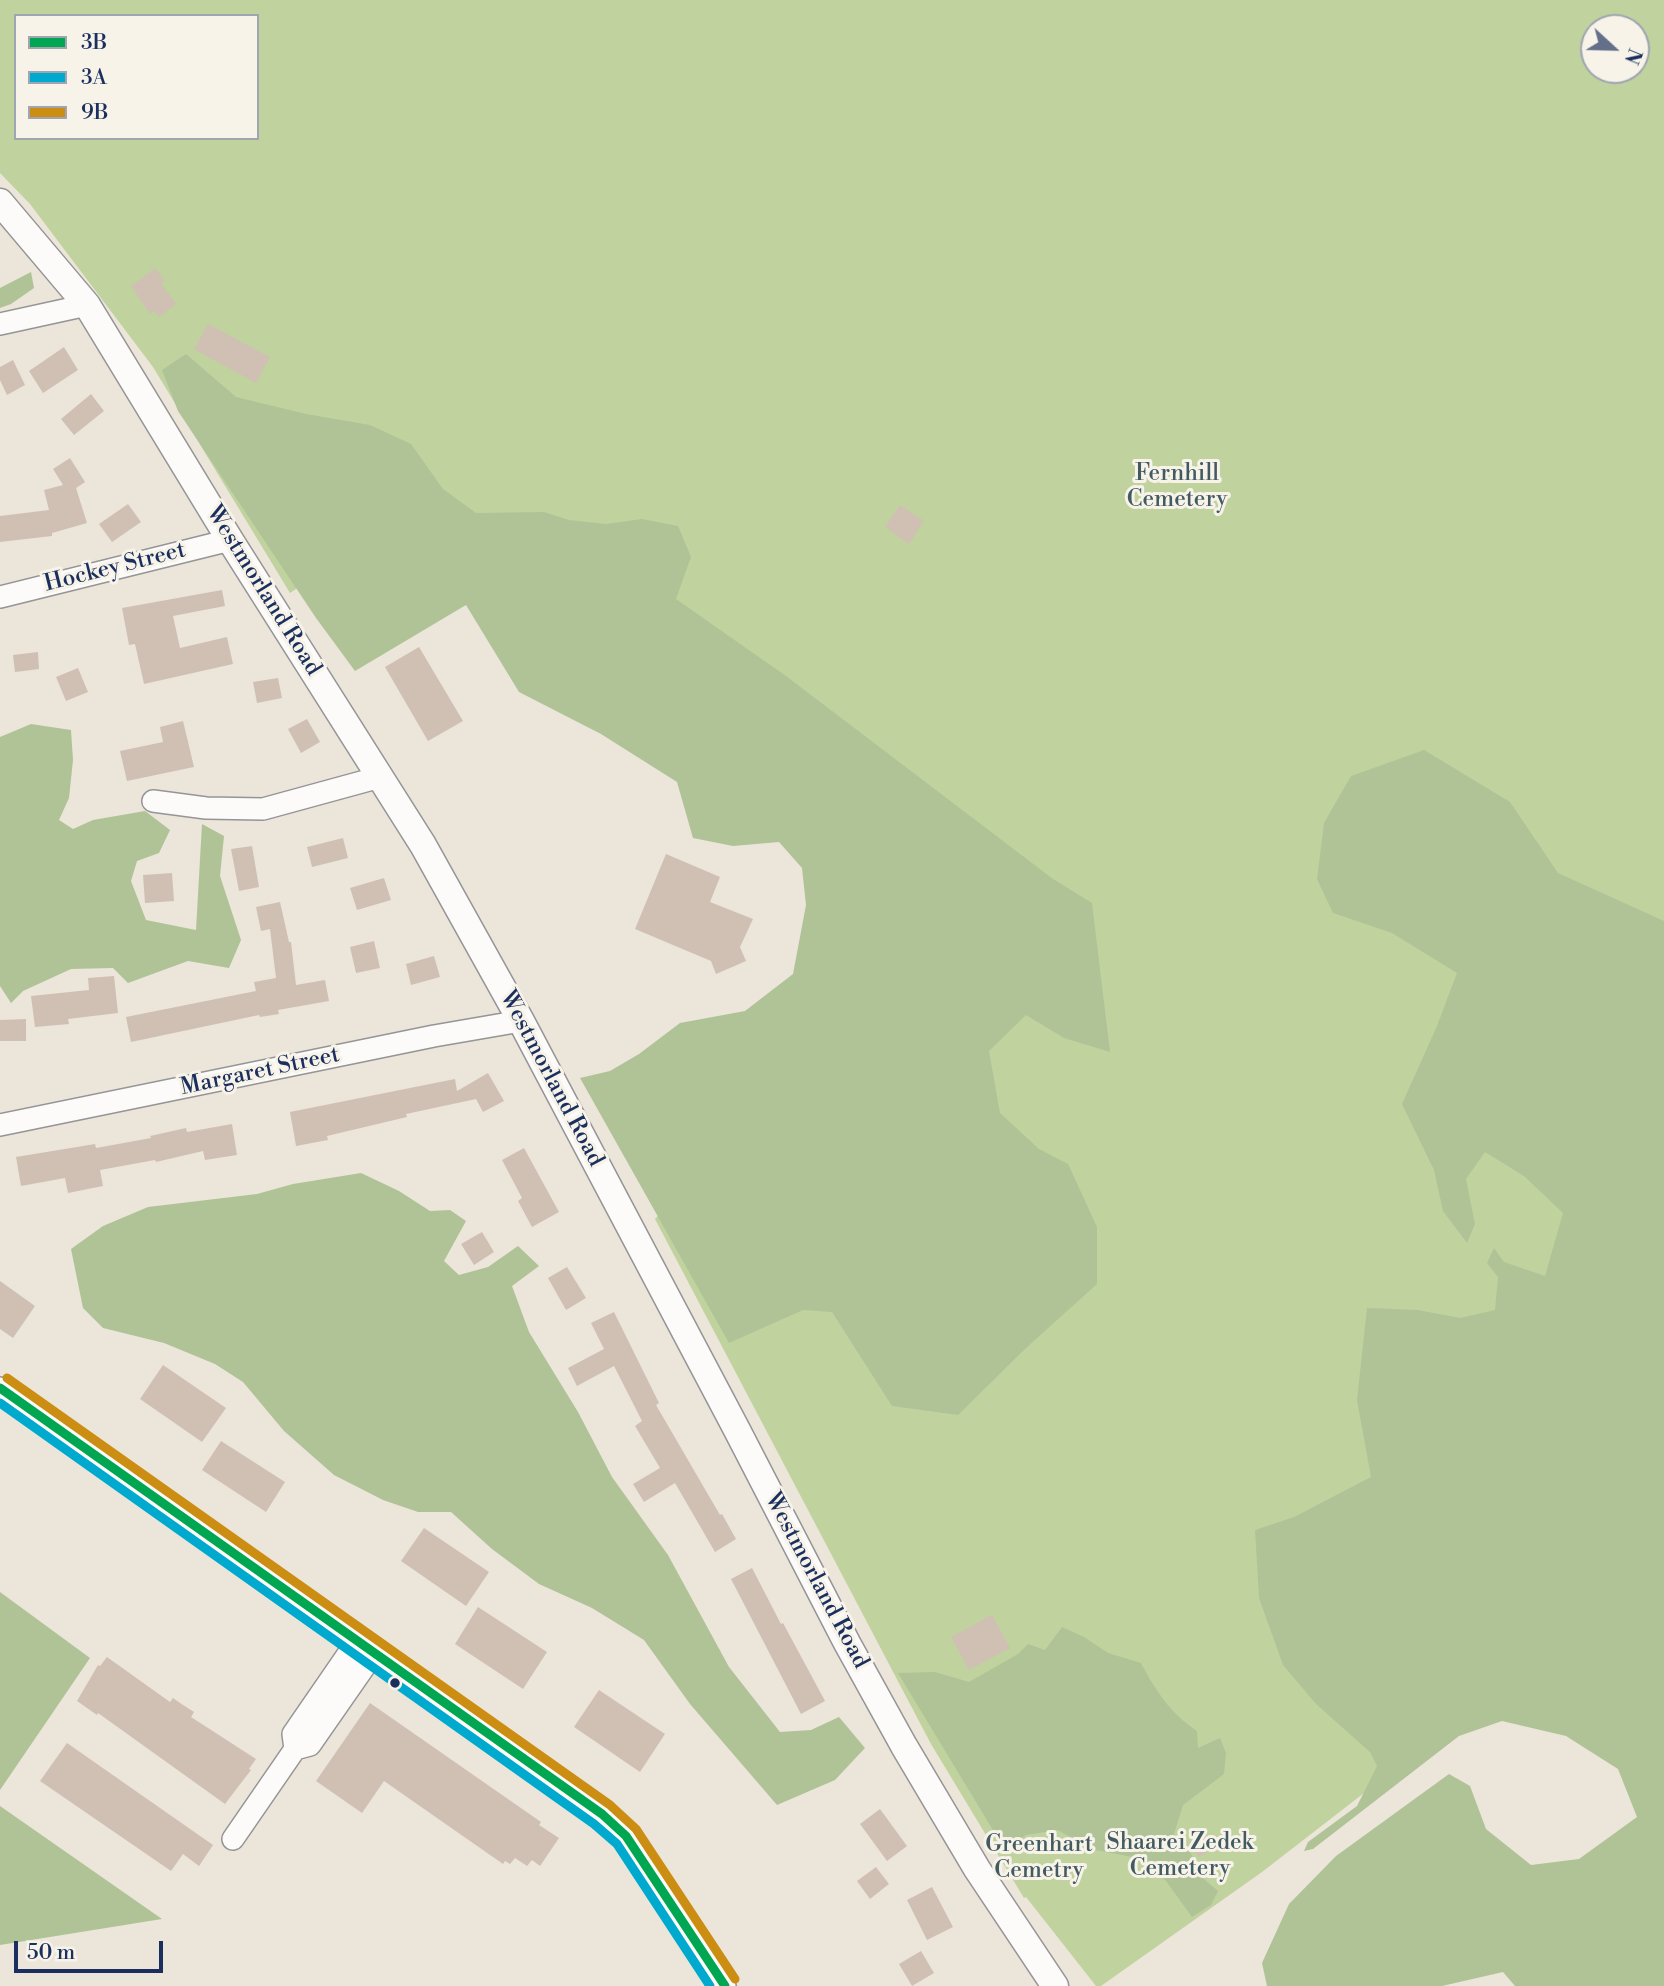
<!DOCTYPE html>
<style>
body{margin:0}
#map{position:relative;width:1664px;height:1986px;overflow:hidden;background:#ece5da;font-family:"Libre Bodoni",serif}
canvas{display:block}
.legend{position:absolute;left:14px;top:14px;width:245px;height:126px;box-sizing:border-box;background:#f7f3e8;border:2px solid #9fa5b1;margin:0;padding:9px 12px;list-style:none;font-size:21px;color:#1b2f5e}
.legend li{display:flex;align-items:center;gap:14px;height:35px}
.legend b{width:35px;border:2px solid #9fa5b1}
.north{position:absolute;left:1580px;top:14px;width:70px;height:70px;box-sizing:border-box;background:#f7f3e8;border:2px solid #9fa5b1;border-radius:50%;rotate:112deg;font-size:19px;font-weight:700;line-height:28px;text-align:center;color:#1b2f5e}
.north::after{content:'';display:block;margin:auto;width:24px;height:32px;background:#646f89;clip-path:polygon(50% 0,100% 100%,50% 72%,0 100%)}
.scale{position:absolute;left:14px;top:1941px;width:149px;height:32px;box-sizing:border-box;border:4px solid #1b2f5e;border-top:0;padding-left:9px;font-size:21px;line-height:24px;white-space:nowrap;color:#1b2f5e;-webkit-text-stroke:5px #f7f3e8;paint-order:stroke}
</style>
<div id="map">
<canvas width="1664" height="1986"></canvas>
<ul class="legend">
<li><b style="height:9px;background:#00a651"></b>3B</li>
<li><b style="height:9px;background:#00a9ce"></b>3A</li>
<li><b style="height:9px;background:#cb8e13"></b>9B</li>
</ul>
<div class="north">N</div>
<div class="scale">50 m</div>
</div>
<script>
const ctx = document.querySelector('canvas').getContext('2d');
ctx.lineJoin = 'round';
function fill(path, color) { ctx.fillStyle = color; ctx.fill(path, 'evenodd'); }
function strokePath(path, color, width, dash) { ctx.strokeStyle = color; ctx.lineWidth = width; ctx.lineCap = dash ? 'butt' : 'round'; ctx.setLineDash(dash || []); ctx.stroke(path); }
function drawText(font, color, halo, rows, align = 'center') {
  ctx.font = font + ' "Libre Bodoni",serif'; ctx.lineWidth = 6; ctx.setLineDash([]); ctx.textBaseline = 'middle'; ctx.strokeStyle = halo; ctx.fillStyle = color; for (const [text, x, y, turn = 0] of rows) {
    ctx.save(); ctx.translate(x, y); ctx.rotate((+turn || 0) * Math.PI / 180); ctx.textAlign = isNaN(turn) ? turn : align; if (halo) ctx.strokeText(text, 0, 0); ctx.fillText(text, 0, 0); ctx.restore();
  }
}
const green = new Path2D(`
 M0,0h1664v1490l-278,286 -124,96 -161,114h-5l-70,-89 -2,1 -93,-154 -276,-525 277,-298 -521,-409 -121,81 -137,-226 -123,-163 -30,-31zM16,16h241v122h-241zM1594,28h42v42h-42z`);
const forest = new Path2D(`
 M31,272l3,16 -23,16 -11,4v-20z
 M186,354l50,43 70,17 64,11 41,19 32,45 33,24 68,-1 25,8 37,4 36,-5 36,7 13,31 -15,42 110,77 267,203 39,24 18,149 -46,-14 -38,-23 -37,36 11,62 39,36 29,15 29,63v57l-71,64 -68,67 -66,-9 -60,-94 -29,-2 -74,33 -149,-265 30,-7 29,-17 41,-31 65,-12 48,-37 13,-69 -4,-37 -23,-26 -46,4 -40,-8 -16,-56 -76,-48 -82,-42 -53,-87 -111,66 -39,-53 -138,-207 -16,-41z
 M31,724l40,6 2,30 -4,38 -10,22 14,9 20,-9 52,-9 25,19 -11,23 -22,8 -6,20 15,39 50,10 6,-106 22,12 -4,40 21,64 -12,28 -41,-7 -60,22 -15,-15 -42,1 -48,22 -12,12 -11,-17v-249z
 M1424,750l86,52 48,71 106,48v1065h-149l-12,-14 -61,14h-175l-5,-23 27,-59 47,-48 113,-82 21,12 16,43 45,36 48,-6 58,-42 -19,-48 -52,-33 -64,-15 -43,15 -146,113 -9,2 4,-9 49,-36 20,-40 -7,-14 -54,-48 -33,-39 -24,-67 -4,-68 39,-13 77,-40 -14,-77 10,-92 51,2 42,8 35,-8 3,-33 -11,-14 7,-15 10,14 41,14 18,-63 -39,-37 -39,-24 -19,27 9,45 -8,19 -24,-32 -9,-41 -32,-66 35,-78 20,-53 -65,-40 -59,-20 -16,-34 7,-56 27,-47z
 M361,1173l38,18 31,20 20,-1 16,11 -22,40 15,14 29,-8 30,-21 21,20 -27,20 17,46 49,80 34,65 56,78 61,112 51,65 31,-2 28,-13 26,31 -30,32 -58,25 -87,-101 -46,-64 -52,-32 -53,-24 -47,-35 -41,-37h-33l-35,-12 -49,-25 -50,-44 -41,-49 -28,-18 -51,-21 -61,-15 -20,-20 -12,-59 32,-23 45,-19 109,-13 36,-10z
 M0,1592l90,66 -90,132z
 M1062,1627l22,10 24,16 33,10c15,28 29,50 56,68l1,17 22,-10 6,15 -2,21 -41,31 -9,29 14,14 16,31 14,12 -7,14 -19,12 -26,-36 -15,-14 -19,-10 -42,-8 -32,-19 -32,5 -21,15 -107,-177 37,-1 34,10 49,-28 10,-10 17,6z
 M0,1806l162,113 -162,26z`);
const building = new Path2D(`
 M155,268l10,13 -4,3 15,20 -17,13 -5,-6 -4,3 -19,-28z
 M208,324l62,33 -14,26 -62,-34z
 M64,347l14,23 -35,23 -14,-22z
 M13,360l12,25 -18,10 -7,-15v-13z
 M91,394l13,17 -30,24 -13,-16z
 M70,458l15,24 -9,6 11,35 -35,10v3l-52,6v-26l49,-6 -5,-20 19,-5 -10,-16z
 M128,504l13,18 -29,20 -13,-18z
 M900,505l24,16 -15,23 -24,-17z
 M222,590l3,16 -52,10 7,32 47,-11 6,27 -89,20 -9,-40 -6,1 -7,-37z
 M419,647l44,74 -35,20 -43,-74z
 M38,652l1,17 -24,3 -2,-17z
 M78,668l10,24 -22,9 -10,-24z
 M278,678l4,20 -25,5 -4,-21z
 M307,719l13,23 -19,11 -13,-24z
 M183,721l11,46 -67,14 -7,-30 43,-9 -3,-15z
 M343,838l5,20 -36,9 -5,-20z
 M252,846l7,41 -20,4 -8,-42z
 M666,854l54,23 -10,25 43,17 -13,28 6,14 -30,13 -5,-13 -76,-32z
 M172,873l2,28 -29,2 -2,-28z
 M384,878l7,22 -34,10 -7,-22z
 M280,902l9,40h2l5,43 29,-5 4,21 -51,9 1,4 -19,3 -1,-2 -128,27 -5,-25 130,-26 -2,-9 22,-4 -6,-49 -9,2 -5,-24z
 M374,941l6,27 -24,5 -6,-26z
 M434,956l6,21 -29,8 -5,-21z
 M114,976l4,37 -50,6 1,5 -34,3 -4,-31 58,-6 -1,-12z
 M26,1019v22h-26v-21z
 M488,1073l16,28 -21,11 -7,-13 -70,15 1,3 -80,19 1,4 -32,6 -6,-34 165,-33 2,12z
 M232,1124l5,31 -32,5 -2,-9 -47,11 -1,-2 -55,10 3,16 -35,7 -3,-15 -44,8 -5,-29 79,-13 1,4 55,-10 -1,-2 36,-8 1,4z
 M524,1148l35,64 -27,15 -14,-26 4,-3 -20,-38z
 M482,1232l12,20 -20,13 -13,-21z
 M567,1267l19,31 -20,12 -18,-32z
 M0,1281l35,25 -22,32 -13,-9z
 M614,1312l45,91 -3,2 64,110 2,-1 14,25 -21,13 -40,-69 -31,19 -11,-18 27,-16 -25,-42 7,-5 -28,-55 -37,20 -9,-18 36,-19 -13,-26z
 M163,1365l63,43 -24,34 -62,-43z
 M221,1441l64,41 -19,30 -64,-42z
 M424,1528l65,44 -23,34 -65,-45z
 M752,1568l29,56 2,-1 42,78 -24,13 -70,-135z
 M478,1607l69,45 -24,37 -68,-45z
 M992,1615l18,33 -41,22 -18,-33z
 M107,1657l63,45 3,-4 10,7 11,7 -3,5 65,42 -7,10 2,1 -26,34 -127,-91 -1,2 -20,-14 21,-36 2,1z
 M599,1690l66,44 -25,38 -66,-45z
 M370,1703l171,119 -2,3 20,13 -19,28 -8,-6 -5,6 -12,-8 -5,6 -5,-3 -2,3 -119,-83 -22,32 -46,-32z
 M67,1743l146,102 -14,21 -16,-12 -12,17 -131,-90z
 M880,1809l27,37 -20,15 -27,-37z
 M1203,1832l11,15 -15,10 -10,-14z
 M876,1867l13,17 -19,15 -13,-18z
 M932,1887l21,40 -26,13 -20,-40z
 M921,1951l13,22 -22,13 -13,-22z`);
const minor = new Path2D(`
 M0,324l87,-19
 M0,597l230,-57
 M153,801l53,7 57,1 117,-32
 M0,1125l434,-89 87,-15
 M0,1388l602,426 24,22 99,150
 M295,1749l15,-4 64,-92
 M233,1839l62,-90 -2,-15 64,-93`);
const tertiary = new Path2D(`
 M0,202l87,103 143,235 193,305 98,176 216,409 110,213 57,103 73,123 78,117`);
const bus1 = new Path2D(`
 M0,1388l602,426 24,22 99,150`);
const bus2 = new Path2D(`
 M0,1403l594,421 23,20 93,142`);
const bus3 = new Path2D(`
 M7,1378l603,427 26,24 99,150`);
const markers = [
 [395,1683,6,"#1b2f5e"]
];
const parkNames = [
 ["Fernhill",1177,474],
 ["Cemetery",1177,500],
 ["Shaarei Zedek",1180,1843],
 ["Cemetery",1180,1869],
 ["Greenhart",1039,1845],
 ["Cemetry",1039,1871]
];
const streetNames = [
 ["Hockey Street",115,568,-14],
 ["Westmorland Road",263,591,58],
 ["Margaret Street",260,1072,-12],
 ["Westmorland Road",551,1079,62],
 ["Westmorland Road",816,1581,62]
];
fill(green, '#c0d29e');
fill(forest, '#afc397');
fill(building, '#d0c0b3');
strokePath(minor, '#959496', 24);
strokePath(tertiary, '#959496', 29);
strokePath(minor, '#fcfbf9', 21);
strokePath(tertiary, '#fcfbf9', 26);
strokePath(bus1, '#00a651', 9);
strokePath(bus2, '#00a9ce', 9);
strokePath(bus3, '#cb8e13', 9);
for (const [x, y, r, color] of markers) { const dot = new Path2D(); dot.arc(x, y, r, 0, 2 * Math.PI); ctx.fillStyle = color; ctx.fill(dot); strokePath(dot, '#f7f3e8', 2.5); }
drawText('23px', '#425b62', '#f7f3e8', parkNames);
drawText('23px', '#1b2f5e', '#f7f3e8', streetNames);
</script>
